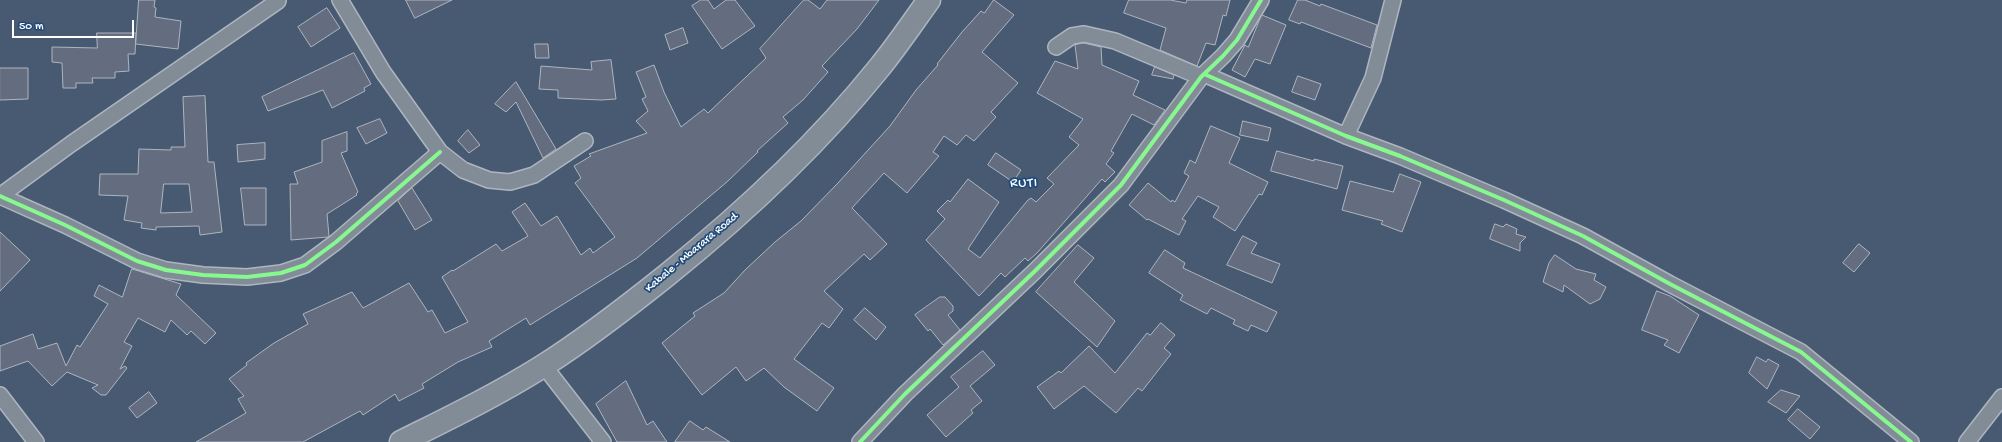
<!DOCTYPE html>
<style>
body{margin:0}
#map{position:relative;width:2002px;height:442px;overflow:hidden;background:#485a72;font-family:"Gochi Hand",sans-serif}
canvas{display:block}
.scale{position:absolute;left:12px;top:20px;width:122px;height:18px;box-sizing:border-box;border:2px solid #fff;border-top:0;padding-left:5px;font-size:12px;line-height:14px;white-space:nowrap;color:#fff;-webkit-text-stroke:3px #1f4a7a;paint-order:stroke}
</style>
<div id="map">
<canvas width="2002" height="442"></canvas>
<div class="scale">50 m</div>
</div>
<script>
const ctx = document.querySelector('canvas').getContext('2d');
ctx.lineJoin = 'round';
function fill(path, color) { ctx.fillStyle = color; ctx.fill(path, 'evenodd'); }
function strokePath(path, color, width, dash) { ctx.strokeStyle = color; ctx.lineWidth = width; ctx.lineCap = dash ? 'butt' : 'round'; ctx.setLineDash(dash || []); ctx.stroke(path); }
function drawText(font, color, halo, rows, align = 'center') {
  ctx.font = font + ' "Gochi Hand",sans-serif'; ctx.lineWidth = 3.5; ctx.setLineDash([]); ctx.textBaseline = 'middle'; ctx.strokeStyle = halo; ctx.fillStyle = color; for (const [text, x, y, turn = 0] of rows) {
    ctx.save(); ctx.translate(x, y); ctx.rotate((+turn || 0) * Math.PI / 180); ctx.textAlign = isNaN(turn) ? turn : align; if (halo) ctx.strokeText(text, 0, 0); ctx.fillText(text, 0, 0); ctx.restore();
  }
}
const building = new Path2D(`
 M139,0h16l-1,7 2,1 -1,9 26,4 -3,28 -42,-5z
 M406,0h46l-37,18z
 M701,0h7l6,9 12,-9h9l20,26 -33,23 -30,-43z
 M804,0h4l12,9 7,-9h52l-22,29 -35,37 6,6 -25,28 -20,17 5,6 -31,28 1,1 -30,29 -91,77 -107,67 -4,-7 -37,23 3,6 -34,15 -36,22 2,4 -25,13 -4,-7 -32,21 -3,-4 -57,31h-107l50,-29 -8,-14 6,-3 -15,-17 18,-14 -1,-2 28,-20 34,-19 -5,-10 49,-22 11,16 46,-25 19,29 4,-2 13,23 23,-11 -26,-45 10,-7 1,1 43,-27 6,7 26,-15 -16,-24 13,-9 16,23 16,-10 24,39 9,-7 3,5 22,-16 -40,-54 6,-5 -7,-12 17,-10 -2,-2 58,-21 -11,-12 12,-10 -6,-12 4,-2 -10,-25 18,-7 10,27 17,35 23,-18 4,4 58,-55 -6,-9z
 M994,0l20,15 -32,37 36,31 -27,29 5,5 -22,24 -8,-6 -9,10 -13,-9 -11,16 6,4 -32,37 -23,-20 -32,35 35,36 -17,16 -6,-6 -40,37 19,18 -14,19 -7,-5 -28,36 40,29 -17,23 -33,-24 -20,-19 -18,13 -10,-14 -34,28 -40,-52 33,-27 -2,-3 31,-20 21,-23 30,-28 26,-21 37,-38 52,-57 26,-36 22,-25 -1,-1 25,-32 19,-21 3,2z
 M1129,0h41l16,3 1,-3h43l-4,16 -3,-1 -8,30 -9,-2 -9,23 -37,-16 6,-22 -42,-15z
 M1298,0h7l15,6 1,-2 56,21 -6,23 -70,-26 -1,2 -11,-4z
 M327,8l13,20 -29,19 -13,-20z
 M1262,15l24,10 -16,39 -15,-5 -10,18 -13,-7 13,-25 3,2z
 M683,28l5,15 -18,7 -5,-15z
 M97,33h39l-1,21h-7l1,17 -14,1v6h-23l1,5h-17v5h-13l-1,-25 -10,-1v-15l45,1z
 M1084,43l17,4 1,18 37,16 -6,14 32,15 -11,15 -22,-11 -21,37 3,2 -8,11 9,8 -10,10 -3,-3 -65,74 -9,8 -3,-3 -20,19 -4,-4 -22,23 -53,-56 19,-21 -8,-8 11,-11 2,2 18,-23 31,23 -31,47 12,9 48,-58 3,-2 5,4 18,-18 -7,-6 32,-33 -10,-8 14,-18 -46,-26 18,-32 23,8 -3,-24z
 M535,44h13l1,14h-13z
 M354,53l17,31 -7,4 1,3 -33,17 -9,-18 -55,21 -6,-14z
 M611,60l5,39 -15,1 -43,-2v-8l-19,-1 2,-23 51,4 -1,-8z
 M1155,67l19,8 -1,4 -21,-4z
 M0,68h28v31l-28,1z
 M1298,76l23,8 -6,16 -23,-8z
 M516,82l40,67 -13,9 -27,-56 -10,10 -11,-8z
 M205,96l3,66h6l8,70 -22,3 -1,-9 -43,1v3l-15,-2 1,-5 -18,-3 4,-24 -29,-1 1,-21h38l1,-25 32,1v-3h14l-2,-50zM164,184h25l3,28 -31,1z
 M380,119l7,14 -21,11 -9,-16z
 M1243,121l28,7 -3,13 -28,-6z
 M1211,126l29,12 -11,25 39,19 -6,13 -3,-1 -24,37 -22,-14 6,-10 -21,-11 -16,23 4,2 -7,14 -31,-16 -1,1 -18,-15 19,-22 23,19 1,-2 3,2 14,-26 -5,-3 6,-13 5,3z
 M468,130l12,15 -11,8 -11,-12z
 M347,132v19l-6,2 17,39 -2,2 1,1 -30,19 2,22 -1,1 -37,3 -1,-56h8l-4,-12 28,-10v-21z
 M265,143v16l-27,3 -1,-17z
 M1277,151l37,10v-2l29,7 -6,23 -66,-18z
 M996,153l25,17 -8,12 -25,-17z
 M1400,174l21,8 -19,50 -21,-8 2,-3 -41,-11 8,-29 43,11z
 M241,188h25v37h-21z
 M412,188l20,32 -17,10 -17,-29z
 M1495,224l8,3 3,-3 11,5 -1,5 10,3 -6,6v8l-30,-12z
 M0,232l30,28 -30,31z
 M1243,236l14,7 -6,10 29,11 -8,19 -45,-18z
 M1859,244l11,9 -16,19 -11,-9z
 M1078,245l16,13 -20,24 41,39 -18,26 -61,-55z
 M1165,250l20,13 -2,5 94,44 -10,20 -16,-7 -3,6 -15,-7 2,-4 -24,-12 -4,6 -27,-14 3,-5 -34,-22z
 M1555,255l21,14 20,5 -2,6 12,7 -6,12 -10,5 -26,-19 -1,7 -20,-10 6,-19z
 M132,269l49,15 -5,11 40,38 -11,11 -14,-13 -4,4 -16,-15 -6,12 -27,-14 -14,24 8,4 -12,23 5,-3 2,2 -21,27h-5l-9,-7 6,-3 -31,-13 -15,14 -24,-25 -28,10v-25l33,-12 5,15 19,-6 9,23 11,-21 3,2 28,-43 -14,-8 5,-11 23,12z
 M1657,291l13,5 29,19 -20,38 -15,-8 4,-5 -26,-10z
 M940,297h5l8,9v5l-5,4 12,15 -17,15 -13,-16 -2,2 -13,-16z
 M865,308l21,19 -10,13 -22,-20z
 M1161,323l14,12 -11,13 7,6 -29,37 -4,-3 -22,25 -32,-27 -30,23 -17,-22 22,-16 2,2 28,-27 26,27 32,-40 3,2z
 M983,351l12,14 -25,21 12,15 -11,9 2,3 -27,24 -19,-22 32,-28 -8,-10z
 M1757,357l9,5 2,-3 11,6 -12,24 -18,-16z
 M626,381l21,44 6,-4 14,21h-50l-21,-38z
 M1781,390l19,6 -14,17 -18,-11z
 M149,392l8,11 -20,15 -8,-10z
 M1798,409l22,18 -10,12 -22,-19z
 M690,421l13,9 3,-3 24,15h-55z`);
const street = new Path2D(`
 M340,0l43,72 57,80 23,18 26,10 21,2 24,-7 51,-34
 M1056,47l16,-11 12,-2 31,7 86,36
 M1204,74l142,62 54,20 104,44 79,36 87,48 131,68 110,90
 M1346,136l27,-58 20,-78
 M0,196l65,29 72,36 29,9 37,5 44,2 34,-4 24,-8 31,-23 104,-90
 M0,196l71,-52 207,-143
 M544,366l59,76
 M0,395l36,47
 M860,442l45,-48 130,-123 86,-86 80,-108 22,-21 14,-16 24,-40
 M1967,442l35,-45`);
const primary = new Path2D(`
 M401,442c48,-24 96,-47 142,-76 43,-27 84,-59 124,-91 77,-62 150,-130 212,-207 18,-22 34,-46 50,-68`);
const cycleway = new Path2D(`
 M1204,74l142,62 54,20 104,44 79,36 87,48 131,68 110,90
 M0,196l65,29 72,36 29,9 37,5 44,2 34,-4 24,-8 31,-23 104,-90
 M860,442l45,-48 130,-123 86,-86 80,-108 22,-21 14,-16 24,-40`);
const streetNames = [
 ["Kabale - Mbarara Road",692,253,-40]
];
const quarterNames = [
 ["RUTI",1024,184]
];
fill(building, '#646d7f');
strokePath(building, '#adb5c0', 1);
strokePath(street, '#adb5c0', 18);
strokePath(primary, '#adb5c0', 25);
strokePath(street, '#828c97', 15);
strokePath(primary, '#828c97', 22);
strokePath(cycleway, '#87f88f', 4);
drawText('12px', '#fff', '#1f4a7a', streetNames);
ctx.letterSpacing = '1px';
drawText('14px', '#fff', '#1f4a7a', quarterNames);
ctx.letterSpacing = '0px';
</script>
